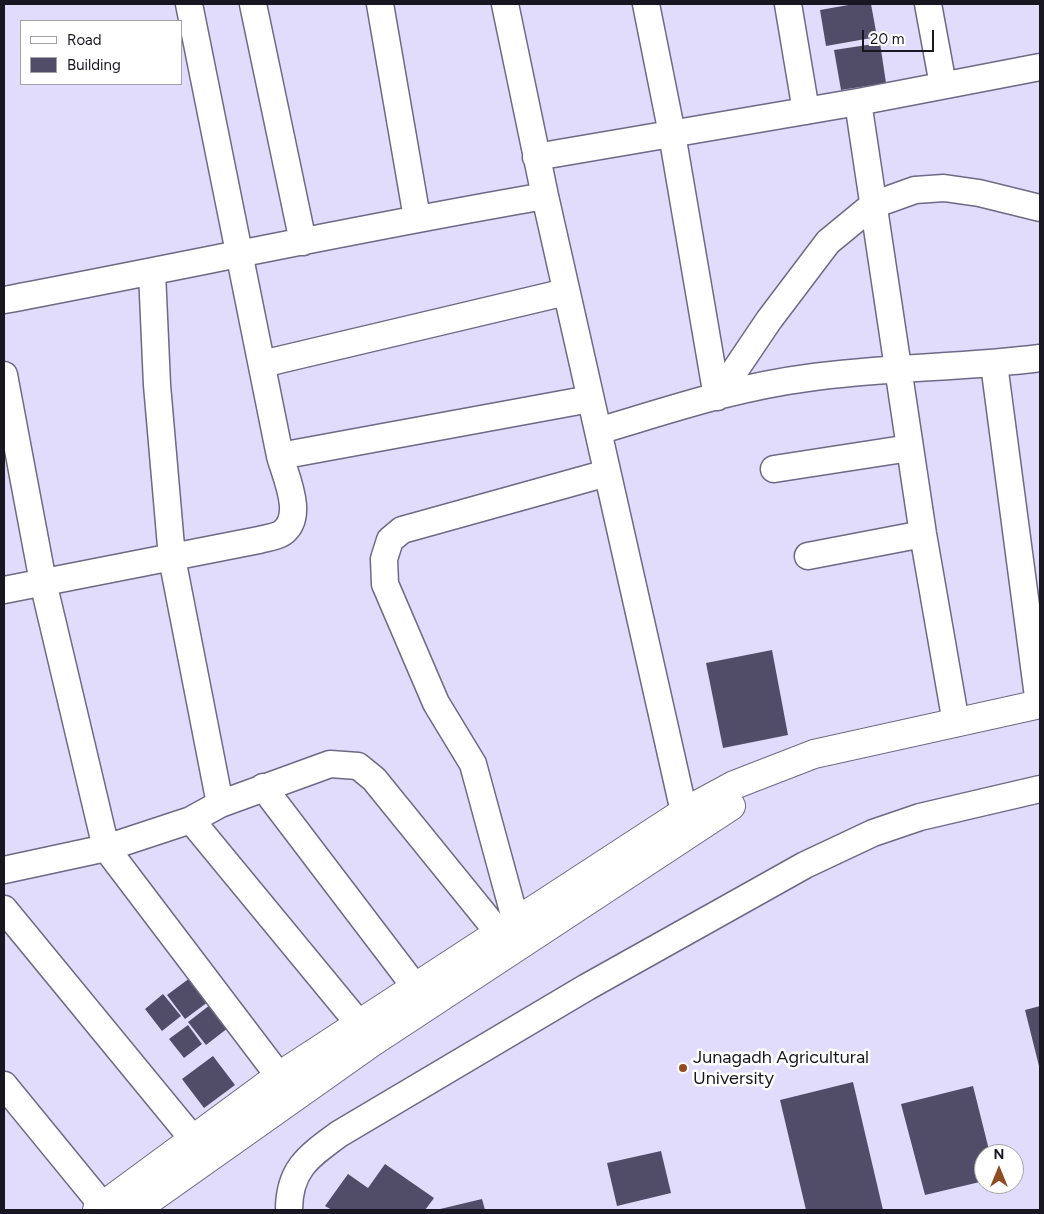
<!DOCTYPE html>
<style>
body{margin:0}
#map{position:relative;width:1044px;height:1214px;overflow:hidden;background:#e1dcfc;font-family:Figtree,sans-serif}
canvas{display:block}
.frame{position:absolute;inset:0;border:5px solid #181621;pointer-events:none}
.legend{position:absolute;left:20px;top:20px;width:162px;height:65px;box-sizing:border-box;background:#fff;border:1px solid #a3a2a6;margin:0;padding:6px 9px;list-style:none;font-size:15px;color:#181621}
.legend li{display:flex;align-items:center;gap:10px;height:25px}
.legend b{width:25px;border:1px solid #a3a2a6}
.north{position:absolute;left:974px;top:1144px;width:50px;height:50px;box-sizing:border-box;background:#fff;border:1px solid #a3a2a6;border-radius:50%;rotate:0deg;font-size:14px;font-weight:700;line-height:20px;text-align:center;color:#181621}
.north::after{content:'';display:block;margin:auto;width:18px;height:22px;background:#904c20;clip-path:polygon(50% 0,100% 100%,50% 72%,0 100%)}
.scale{position:absolute;left:862px;top:30px;width:72px;height:22px;box-sizing:border-box;border:2px solid #181621;border-top:0;padding-left:6px;font-size:15px;line-height:18px;white-space:nowrap;color:#181621;-webkit-text-stroke:4px #fff;paint-order:stroke}
</style>
<div id="map">
<canvas width="1044" height="1214"></canvas>
<div class="frame"></div>
<ul class="legend">
<li><b style="height:6px;background:#fff"></b>Road</li>
<li><b style="height:14px;background:#514c67"></b>Building</li>
</ul>
<div class="north">N</div>
<div class="scale">20 m</div>
</div>
<script>
const ctx = document.querySelector('canvas').getContext('2d');
ctx.lineJoin = 'round';
function fill(path, color) { ctx.fillStyle = color; ctx.fill(path, 'evenodd'); }
function strokePath(path, color, width, dash) { ctx.strokeStyle = color; ctx.lineWidth = width; ctx.lineCap = dash ? 'butt' : 'round'; ctx.setLineDash(dash || []); ctx.stroke(path); }
function drawText(font, color, halo, rows, align = 'center') {
  ctx.font = font + ' Figtree,sans-serif'; ctx.lineWidth = 5; ctx.setLineDash([]); ctx.textBaseline = 'middle'; ctx.strokeStyle = halo; ctx.fillStyle = color; for (const [text, x, y, turn = 0] of rows) {
    ctx.save(); ctx.translate(x, y); ctx.rotate((+turn || 0) * Math.PI / 180); ctx.textAlign = isNaN(turn) ? turn : align; if (halo) ctx.strokeText(text, 0, 0); ctx.fillText(text, 0, 0); ctx.restore();
  }
}
const building = new Path2D(`
 M854,4h17l6,33 -51,9 -6,-36z
 M880,43l6,40 -45,7 -7,-40z
 M772,650l16,85 -65,13 -17,-85z
 M198,972l18,24 -31,23 -18,-24z
 M163,994l18,22 -19,15 -17,-22z
 M219,998l18,23 -31,24 -18,-23z
 M1040,1006v64l-15,-60z
 M188,1025l14,19 -18,14 -15,-19z
 M213,1056l22,29 -31,23 -22,-29z
 M853,1082l30,128h-77l-26,-110z
 M973,1086l17,68h-6v27l-59,14 -24,-91z
 M661,1151l10,42 -54,13 -10,-43z
 M385,1164l49,34 -9,12h-93l-7,-4 23,-32 20,14z
 M482,1199l3,11h-49z`);
const street = new Path2D(`
 M253,4l50,238
 M380,4l37,214
 M505,4l40,192 139,616
 M646,4l26,130 45,263
 M788,4l18,107
 M928,4l15,81
 M858,102l65,432 33,189
 M536,157l322,-55 182,-35
 M152,272l5,113 15,173 48,246
 M4,300c180,-34 360,-73 541,-104
 M262,364l304,-72
 M994,364l45,340
 M4,375l39,207 63,266 173,228
 M717,397l52,-77 59,-78 45,-37 42,-15 29,-2 35,5 61,15
 M598,431c68,-20 138,-44 209,-53 77,-11 156,-10 233,-20
 M280,456l310,-57
 M774,469l136,-21
 M808,556l115,-22
 M4,590l255,-50c7,-2 17,-3 23,-7 23,-16 4,-55 -2,-77l-91,-452
 M263,787l153,201
 M191,820l169,205
 M4,870l102,-22 85,-28 29,-16 110,-40 28,2 16,13 125,154
 M4,909l189,230
 M516,922l-43,-158 -37,-61 -51,-119 -1,-25 6,-19 12,-10 205,-57
 M4,1085l99,121
 M289,1210c0,-41 20,-54 50,-76l248,-147 218,-122 68,-32 47,-16 120,-28`);
const primary = new Path2D(`
 M97,1210l182,-134 405,-264 50,-27 80,-31 226,-50
 M135,1210l236,-167 360,-237`);
const markers = [
 [683,1068,5,"#904c20"]
];
const poiNames = [
 ["Junagadh Agricultural",693,1058],
 ["University",693,1079]
];
fill(building, '#514c67');
strokePath(street, '#6e6985', 29);
strokePath(primary, '#6e6985', 30);
strokePath(street, '#fff', 26);
strokePath(primary, '#fff', 28);
for (const [x, y, r, color] of markers) { const dot = new Path2D(); dot.arc(x, y, r, 0, 2 * Math.PI); ctx.fillStyle = color; ctx.fill(dot); strokePath(dot, '#fff', 2); }
drawText('18px', '#181621', '#fff', poiNames, 'left');
</script>
